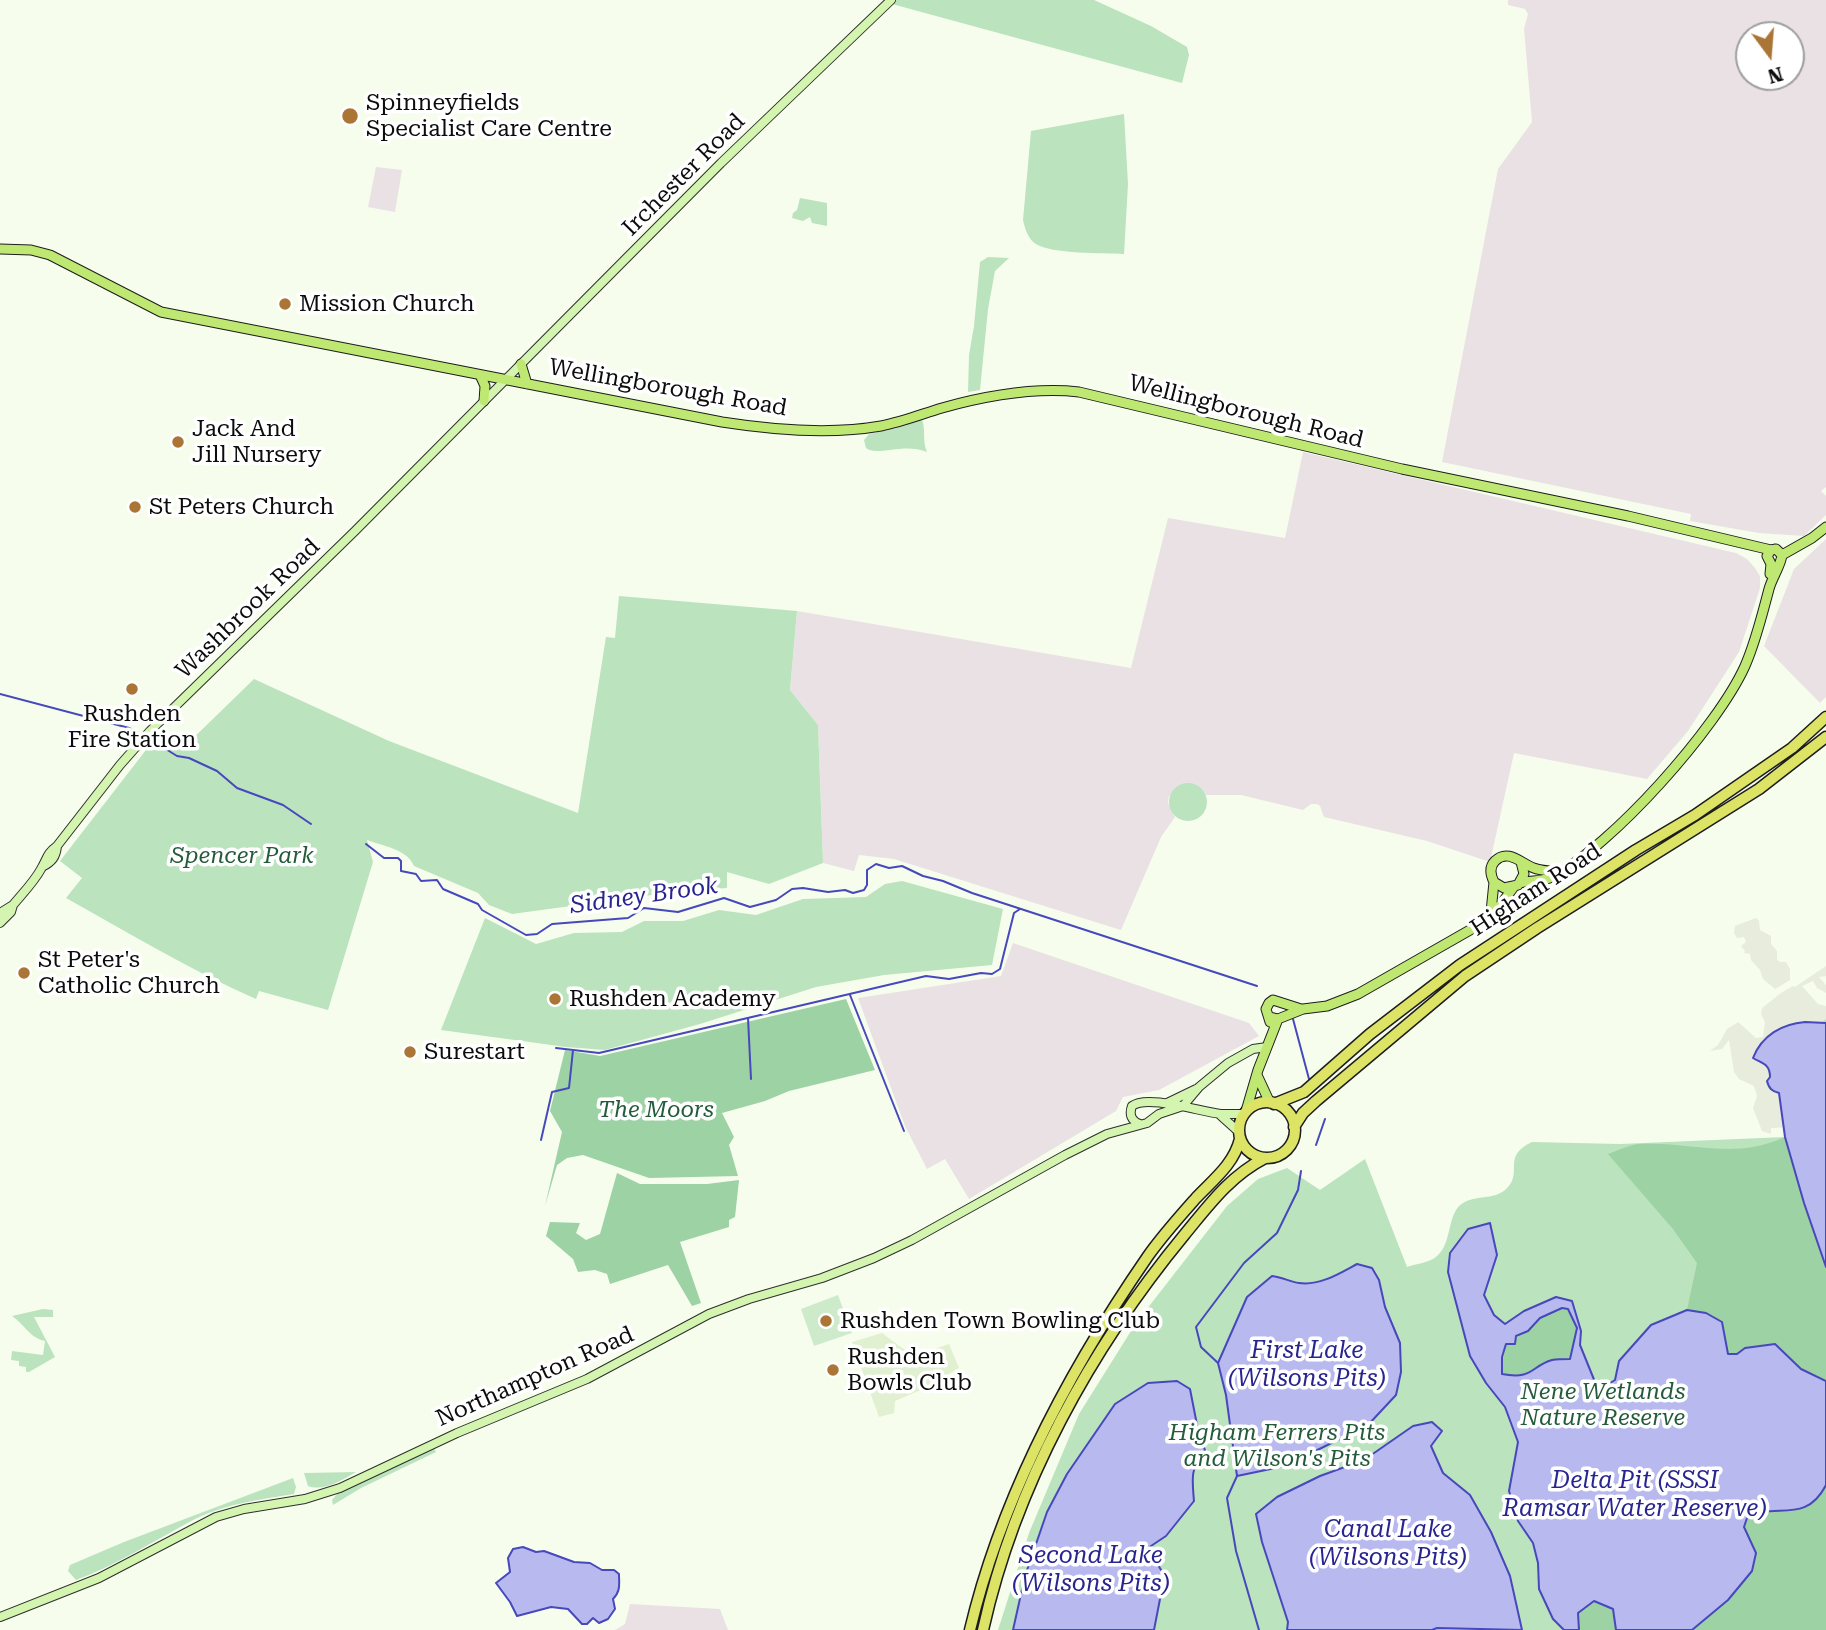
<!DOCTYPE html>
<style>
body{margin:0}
#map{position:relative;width:1826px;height:1630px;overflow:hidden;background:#f6fded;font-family:"Roboto Serif",serif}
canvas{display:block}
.north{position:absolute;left:1735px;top:21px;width:70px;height:70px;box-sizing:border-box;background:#fff;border:2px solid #9e9e9e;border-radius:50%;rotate:164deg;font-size:19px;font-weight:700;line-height:28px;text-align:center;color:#0c0c0c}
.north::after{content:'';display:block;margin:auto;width:24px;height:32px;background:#ab7535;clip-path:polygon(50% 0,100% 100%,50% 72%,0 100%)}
</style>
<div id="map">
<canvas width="1826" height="1630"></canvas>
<div class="north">N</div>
</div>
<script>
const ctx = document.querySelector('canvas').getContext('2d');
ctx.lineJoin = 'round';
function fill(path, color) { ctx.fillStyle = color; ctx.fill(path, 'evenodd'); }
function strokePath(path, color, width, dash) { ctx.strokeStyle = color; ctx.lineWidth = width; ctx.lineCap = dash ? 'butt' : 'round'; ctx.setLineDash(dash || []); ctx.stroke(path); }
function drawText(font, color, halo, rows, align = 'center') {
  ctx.font = font + ' "Roboto Serif",serif'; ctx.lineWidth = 7; ctx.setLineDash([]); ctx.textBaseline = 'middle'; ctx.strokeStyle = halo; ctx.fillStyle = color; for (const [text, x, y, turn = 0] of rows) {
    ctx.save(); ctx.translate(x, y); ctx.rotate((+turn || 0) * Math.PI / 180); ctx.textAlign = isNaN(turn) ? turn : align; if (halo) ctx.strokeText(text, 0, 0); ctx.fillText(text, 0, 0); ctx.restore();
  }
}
const industrial = new Path2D(`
 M1508,0h318v487l-5,4 5,5v19l-22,21 -45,-3 -69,-12 1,-7 -249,-52 56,-293 34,-47 -8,-93 4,-15 -3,-5 -17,-4zM1749,35h42v42h-42z
 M376,167l26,3 -7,42 -27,-5z
 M1303,452l433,101 11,6 8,9 5,8v12l-21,64 -51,79 -41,48 -133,-26 -24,109 -63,-21 -103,-24 -4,-11 -3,-2h-6l-8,6 -62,-15h-35l-4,-6 -33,7 -1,7 7,14 -14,20 -40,93 -227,-71 -35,-4 -5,16 -31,-8 -5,-138 -28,-35 7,-79 334,57 37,-150 117,20z
 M1826,539v158l-6,6 -56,-57 30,-77z
 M1013,943l236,80 10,13 -100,54 -36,7 -7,14 -147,88 -24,-40 -18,10 -22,-43 -47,-128 143,-22z
 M630,1604l90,5 8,21h-113l10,-6z`);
const farmland = new Path2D(`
 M882,1333l20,15 15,7 32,-11 10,24 -29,18 -35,15 -1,12 -15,4 -27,-75z`);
const green = new Path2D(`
 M895,0h199l57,26 36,21 2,8 -7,28 -290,-79z
 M1124,114l4,70 -4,70c-20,-1 -73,0 -88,-10 -8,-5 -11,-15 -13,-24l8,-89z
 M800,198l27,5v23l-15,-3 -2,-6 -7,4 -11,-3 1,-5 4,-3z
 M988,257l21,1 -14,13 -7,38 -8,81 -12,2 1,-37 5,-29 6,-64z
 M922,419c4,12 0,21 5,33 -22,-10 -51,5 -61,-4l-2,-8 5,-6 28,-6z
 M619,596l178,15 -7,79 28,35 5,138 -54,21 -42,-12v16l-53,4 -162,22 -23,-9 -11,-12 -64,-27c-7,-17 -31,-20 -47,-26l6,22 -45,148 -69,-19 -3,8c-66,-29 -127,-66 -190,-101l16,-20 -22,-17 103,-133 19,21 72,-70 135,62 189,72 28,-176 9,1z
 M1169 802a19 19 0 1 1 38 0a19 19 0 1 1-38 0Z
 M902,881l101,28 -11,56 -108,10 -68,12 -116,37 -95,26 -39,-3 -125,-17 44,-112 51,26 38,-11 48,-1 22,-11h39l36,-11 37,5 47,-16 63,-2 19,-13z
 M1826,1018v612h-828l31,-97 50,-119 57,-91 91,-117 31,-27 29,-11 33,22 45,-31 42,108c8,-3 19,-4 26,-8 21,-12 12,-45 30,-56 13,-8 30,-3 42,-13 20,-17 -5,-33 27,-48l88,2 165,-7 -16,-84z
 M43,1309l10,1v7h-19l21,40 -26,15h-3v-5l-7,-1v-5l-8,-1 1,-9 31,4 2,-14c-15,-3 -20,-16 -33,-25z
 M434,1448l2,4 -75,36 -28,17 -1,-5 6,-7z
 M356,1472c-14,8 -32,20 -48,14l-4,-13z
 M293,1478l3,9 -2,7c-33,5 -68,10 -99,25 -40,21 -76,45 -119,61l-8,-9 2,-6 54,-23z`);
const forest = new Path2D(`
 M846,999l29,71 -86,21 -24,10 -43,12 12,24 -5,8 9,31 -89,2 -66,-23 -16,3 -10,7 -12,41 17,-74 -12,-21 15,-61 35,6z
 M1785,1137l19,66 22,64v114l-25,-12 -12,-11 -44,-10 -8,6h-9l-4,-14 -18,-27 -19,-3 10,-47 -24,-34 -65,-75c9,-3 21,-9 31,-10 53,-3 94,17 146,-7z
 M617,1173l23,11h67l32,-4 -4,37 -6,3v7l-49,15 21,61 -9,3 -24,-41 -58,19 -3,-10 -12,-4 -17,2 -5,-13 -27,-23 4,-14 30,1 -4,10 10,7 14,-6z
 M1562,1308l6,1 9,19 -7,31c-5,0 -12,0 -18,1 -22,6 -19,20 -50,14v-17l4,-13 22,-13 12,-13z
 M1826,1485v145h-134l64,-77 -12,-26 3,-9c27,-17 57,8 79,-33z
 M1594,1601l19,7 3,22h-37l-1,-17z`);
const pitch = new Path2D(`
 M838,1295l14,38 -38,13 -13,-37z`);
const plaza = new Path2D(`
 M1756,918l3,3 1,9 11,6v8l6,7v9l3,2h6l4,7v11l-15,9 -12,-10 -3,-9 -9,-10 -1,-6 -6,-1 1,-2 -4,-5 5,-4 -2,-5 -7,1 -3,-5 1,-7z
 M1826,966v10l-7,1 7,8v8l-9,-5 -4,-7 -11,5 16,18 8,2v13l-8,7 -29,101 -18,1v6l-9,-3 -9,-23 4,-12 -3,-10 -15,-7 -5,-7 -5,-32 -7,9 -12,2 8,-6 9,-16 11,-7 18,16 7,-1 2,-15 -4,-8 1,-6 19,-15 12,-7 2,1z`);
const water = new Path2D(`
 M1805,1022l21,1v244l-22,-64 -19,-66 -6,-44c-7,-2 -10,-4 -12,-12l3,-4c0,-13 -7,-13 -17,-19 9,-23 29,-34 52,-36z
 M1490,1223l7,32 -13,40 10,20 11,9 19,-13 32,-14 16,4 9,30 -1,14 15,37 12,3 8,-5 4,-19 32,-36 36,-15 19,3 16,9 6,32h9l8,-6 30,-4 26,25 25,12v104c-21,41 -52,16 -79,33l-3,9 12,26 -4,18 -24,29 -36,30h-76l-3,-21 -19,-8 -16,12 1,17h-15l-11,-11 -14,-30 -1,-26 -5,-20 -15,-22 -9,-30 9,-49 -13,-35 -19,-24 -16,-27 -22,-84 2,-19 18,-24zM1562,1308l6,1 9,19 -7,31c-5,0 -12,0 -18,1 -21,6 -19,20 -50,14v-17l4,-13h9l1,-8 12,-5 12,-13z
 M1357,1264l15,4 7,12 6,27 15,36 1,29 -5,23 -28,30 -83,41 -48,10 -11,-81 -8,-32 29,-66 25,-21c10,1 18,6 27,7 21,3 41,-10 58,-19z
 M1177,1381l13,8 9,46 6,15c-15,20 -13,27 -11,51l-28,35 -18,12 22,37 -10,14 -6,31h-141l12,-54 22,-64 20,-38 48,-70 33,-21z
 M1432,1422l10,9 -11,15 12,27 27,22 21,37 19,44 12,54 -85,-2 -5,2h-145l1,-8 -26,-80 -6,-28 21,-17 43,-21 44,-16 49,-34z
 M523,1547l13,5 8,-1 30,11 16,1 12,7h12l5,4c0,10 2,17 -6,25l2,10 -7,10 -9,4 -6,-5 -6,6h-5l-14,-15 -17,-2 -34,9 -7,-14 -14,-19 14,-11 -2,-14 5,-9z`);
const stream = new Path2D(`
 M0,694l129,34 14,7
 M148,738l29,18 12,2 28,13 20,17 46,17 28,19
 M366,844l18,14h14l3,3v10l15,3 5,7 16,-1 6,9 35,15 4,6 44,25 11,-1 15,-10 76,-6 16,-10 34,4 46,-14 26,9 26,-7 16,-11 11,-1 25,4 17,-2 8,3 11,-3 3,-5v-15l9,-6 13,4 13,-2 21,10 20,5 29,12 285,93
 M850,995l54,136
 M748,1018l3,61
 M1293,1019l16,60
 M556,1048l43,5 327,-77 23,3 32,-6 11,1 8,-5 14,-56 6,-4
 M541,1140l11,-48 17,-4 4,-38
 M1316,1145l9,-26
 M1218,1363l-17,-16 -5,-20 48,-64 33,-30 21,-43 3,-19
 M1237,1476l-10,22 9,53 23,79`);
const secondary = new Path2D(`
 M42,867c10,-5 14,-10 15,-21
 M0,913l13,-8
 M0,923l11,-11 2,-7c9,-11 21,-23 28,-36 6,-10 6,-16 16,-23l63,-81 30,-34 205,-200 366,-368 170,-163
 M1167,1103l29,-14
 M1219,1114l20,18
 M1140,1124c-9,-3 -11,-10 -8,-18 15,-12 69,6 89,8 7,0 15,0 23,0
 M0,1617l99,-39 117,-61 28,-8 61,-10 35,-11 117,-55 130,-54 122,-65 40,-15 73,-21 52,-20 38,-18 153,-85 42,-21 40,-11 12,-9 24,-8 16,-19 29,-24 25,-14 14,-2`);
const primary = new Path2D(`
 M0,249l31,1 19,5 111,57 561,110c51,8 107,13 159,4 21,-4 41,-12 61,-18 43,-12 92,-21 137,-16l323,77 226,47 143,34 5,-1 6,6
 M521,364l6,20
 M480,375l5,11 -1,15
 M1782,555l30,-17 14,-11
 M1770,574l1,-10 -4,-8 4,-6
 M1521,862l3,12 -6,11 -14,3 -10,-6c-4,-8 -5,-15 1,-21 14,-14 28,5 42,8 7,2 15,2 23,3
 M1520,883c10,-3 23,-1 32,-6 60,-31 165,-149 193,-211 11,-25 17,-51 24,-77 3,-11 12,-24 13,-34
 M1491,912l3,-30
 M1270,1017l8,2 25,-10 24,-3 31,-12 119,-68 22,-19 14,-19
 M1270,1022l-4,-13 3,-6 4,-3 28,9
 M1257,1075l13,28
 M1246,1111l12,-41 20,-51`);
const highway = new Path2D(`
 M1239 1130a28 28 0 1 1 56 0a28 28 0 1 1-56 0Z
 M1274,1104l30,-12 66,-58 90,-69 176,-115 59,-35 97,-67 34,-31
 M1294,1127l9,-14 13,-12 149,-125 72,-48 222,-139 67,-52
 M970,1630c32,-135 100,-261 178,-374 14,-20 32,-40 48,-58 17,-18 38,-34 44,-59
 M983,1630c32,-145 108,-282 202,-396 24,-29 45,-58 80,-76`);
const markers = [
 [350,116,9,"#ab7535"],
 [285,304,7,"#ab7535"],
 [178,442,7,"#ab7535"],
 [135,507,7,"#ab7535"],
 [132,689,7,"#ab7535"],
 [24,973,7,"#ab7535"],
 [555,999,7,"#ab7535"],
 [410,1052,7,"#ab7535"],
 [826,1321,7,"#ab7535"],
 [833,1370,7,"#ab7535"]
];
const poiNames = [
 ["Spinneyfields",366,103],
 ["Specialist Care Centre",366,129],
 ["Mission Church",299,304],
 ["Jack And",192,429],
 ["Jill Nursery",192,455],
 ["St Peters Church",149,507],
 ["Rushden",132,714,"center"],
 ["Fire Station",132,740,"center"],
 ["St Peter's",38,960],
 ["Catholic Church",38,986],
 ["Rushden Academy",569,999],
 ["Surestart",424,1052],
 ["Rushden Town Bowling Club",840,1321],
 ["Rushden",847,1357],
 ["Bowls Club",847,1383]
];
const streetNames = [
 ["Irchester Road",684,175,-45],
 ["Wellingborough Road",668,388,10],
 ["Wellingborough Road",1246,412,14],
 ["Washbrook Road",248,609,-44],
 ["Higham Road",1536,890,-33],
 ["Northampton Road",535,1377,-24]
];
const parkNames = [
 ["Spencer Park",242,856],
 ["The Moors",656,1110],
 ["Nene Wetlands",1603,1392],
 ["Nature Reserve",1603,1418],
 ["Higham Ferrers Pits",1277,1433],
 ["and Wilson's Pits",1277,1459]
];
const waterNames = [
 ["Sidney Brook",644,896,-8],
 ["First Lake",1307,1351],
 ["(Wilsons Pits)",1307,1379],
 ["Delta Pit (SSSI",1635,1481],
 ["Ramsar Water Reserve)",1635,1509],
 ["Canal Lake",1388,1530],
 ["(Wilsons Pits)",1388,1558],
 ["Second Lake",1091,1556],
 ["(Wilsons Pits)",1091,1584]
];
fill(industrial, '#eae1e5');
fill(farmland, '#e0f0d0');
fill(green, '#bbe3be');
fill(forest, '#9cd2a4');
fill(pitch, '#cdebcb');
fill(plaza, '#e7ecdd');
fill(water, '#b8b9ee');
strokePath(water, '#4748bc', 2);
strokePath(stream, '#4748bc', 2);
strokePath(secondary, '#2e2e2e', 10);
strokePath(primary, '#1d1d1d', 11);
strokePath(highway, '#1d1d1d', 13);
strokePath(secondary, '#d3f5b0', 8);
strokePath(primary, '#bee872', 9);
strokePath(highway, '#dce365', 10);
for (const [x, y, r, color] of markers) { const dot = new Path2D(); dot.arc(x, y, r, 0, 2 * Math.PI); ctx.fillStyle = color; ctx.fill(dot); strokePath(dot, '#fff', 2.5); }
drawText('23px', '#0c0c0c', '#fff', poiNames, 'left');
drawText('23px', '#0c0c0c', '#fff', streetNames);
drawText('italic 23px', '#245b3a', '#fff', parkNames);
drawText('italic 24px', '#28258e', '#fff', waterNames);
</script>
